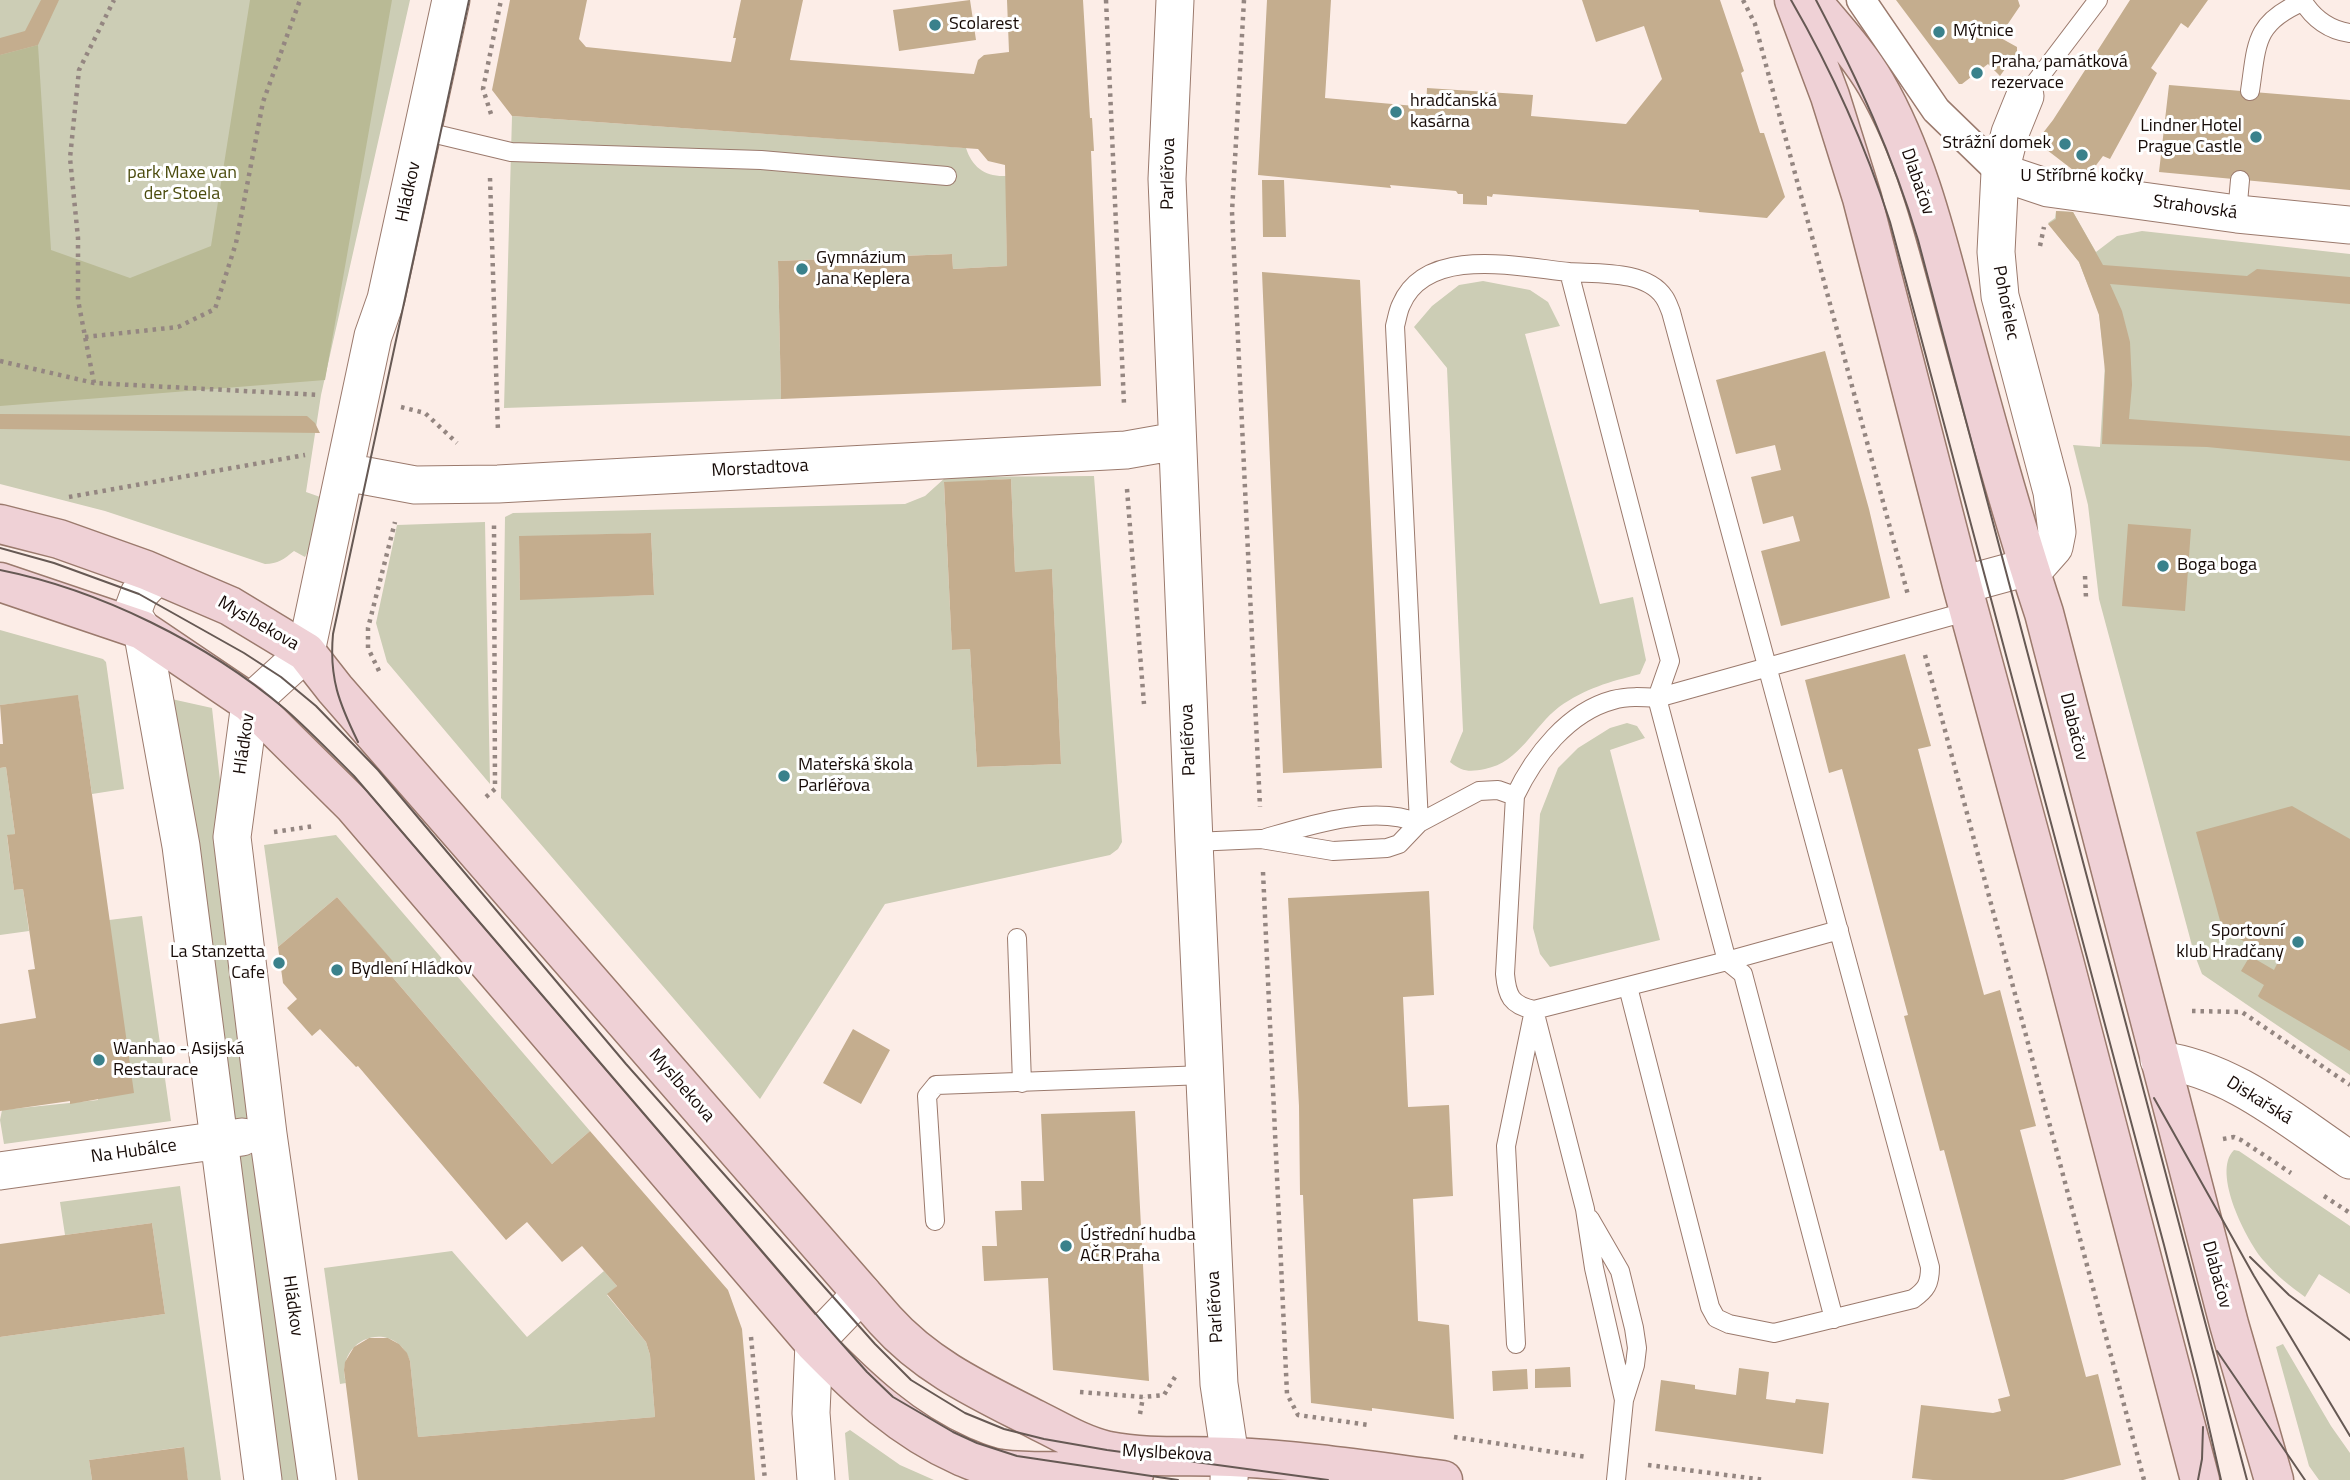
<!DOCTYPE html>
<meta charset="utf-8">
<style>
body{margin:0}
canvas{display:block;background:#fcede7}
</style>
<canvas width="2350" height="1480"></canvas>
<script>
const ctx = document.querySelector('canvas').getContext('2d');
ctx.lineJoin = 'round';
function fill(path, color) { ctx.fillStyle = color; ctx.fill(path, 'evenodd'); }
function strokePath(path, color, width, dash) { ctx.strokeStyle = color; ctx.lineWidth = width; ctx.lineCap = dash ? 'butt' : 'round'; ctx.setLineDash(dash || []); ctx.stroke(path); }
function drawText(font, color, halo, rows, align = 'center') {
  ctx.font = font + ' "Titillium Web",sans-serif'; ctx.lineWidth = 6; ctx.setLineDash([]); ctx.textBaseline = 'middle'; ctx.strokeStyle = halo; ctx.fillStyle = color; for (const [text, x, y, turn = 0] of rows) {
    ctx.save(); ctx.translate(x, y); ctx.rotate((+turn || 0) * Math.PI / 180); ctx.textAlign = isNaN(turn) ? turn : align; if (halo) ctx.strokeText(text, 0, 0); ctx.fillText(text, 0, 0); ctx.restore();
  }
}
const green = new Path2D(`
 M0,0h410l-89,395 -15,97 17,6 -11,45 -7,14 -11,-6c-10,8 -16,13 -29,13l-160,-53 -105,-27z
 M512,116l454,32c6,19 19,29 40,28l1,90 -54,3 -1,-15 -174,7 3,138 -277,9z
 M2056,211l17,1 23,40 21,-16 25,-5 208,23v821l-148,-101 -8,-21 -95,-354 -11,-94 -15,-60 27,2 5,-83 -6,-51 -20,-51 -31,-39 7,-5z
 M1483,281l47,9 18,12 12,24 -35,8 75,270 33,-7 13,63 -6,14c-31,8 -54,14 -81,33 -26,20 -39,55 -74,62 -15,3 -23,3 -35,-7l13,-31 -16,-363 -33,-41 18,-21 27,-21z
 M1094,476l28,366 -4,7 -8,6 -225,49 -125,195 -259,-301 4,-281 8,-4 392,-9 20,-8 21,-19zM1011,479l4,93 37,-2 9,194 -84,3 -7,-118 -18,1 -8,-167zM651,533l3,62 -134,4 -1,-62z
 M485,522l5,262 -103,-122 -11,-39 21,-98z
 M0,630l103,29 3,3 18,127 -32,5 -14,-98 -78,9z
 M167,698l45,10 45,408 -34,6z
 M1627,723l10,3 8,12 -35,12 50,190 -110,27 -10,-13 -7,-26 7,-114 18,-46 20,-20 32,-20z
 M6,767l9,67 -8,2 7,54 9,-1 6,42 -29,4v-167z
 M336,835l254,296 -38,33 -163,-191 7,-7 -59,-69 -59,50 -14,-102z
 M142,916l29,205 -167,23 -4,-24 2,-10 96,-10 11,-180z
 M2234,1150l5,1 111,75v68l-31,-20 -14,23c-15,-11 -29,-22 -41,-36 -17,-19 -53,-89 -30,-111z
 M261,1153l47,327h-37l-43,-322z
 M180,1186l41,294h-33l-5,-33 -94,13 3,20h-92v-143l165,-23 -13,-91 -87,12 -5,-33z
 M452,1251l75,86 77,-66 13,15 -10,9 39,47 4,13 5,62 -237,20 -8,-76c-16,-44 -76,-23 -64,22l-6,1 -16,-116z
 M2283,1344l48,82 19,27v27h-31l-10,-14 -33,-119z
 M850,1430l50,35 34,15h-85l-4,-47z`);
const forest = new Path2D(`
 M250,0h142l-67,380 -325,26v-351l38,-10 13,205 79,28 81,-32z`);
const building = new Path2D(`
 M41,0h18l-21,45 -38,10v-17l25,-7z
 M510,0h77l-8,39 7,8 145,15 5,-24h-3l8,-38h62l-13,60 184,14 4,-14 6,-5 25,-3 -2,-52h76l7,118h2l1,16 1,17h-3l10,235 -320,13 -3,-138 174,-7 1,15 54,-3 -2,-101 -17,-4 -10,-12 -466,-33 -20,-26z
 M970,0l6,40 -77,11 -6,-41z
 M1267,0h64l-6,98 101,9 1,-19 106,7 -2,21 95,8 36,-45 -18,-53 -48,16 -14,-42h138l24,71 -3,2 19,60h4l21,64 -18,21 -68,-6v-2l-206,-16 -1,3 -5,-1v9l-24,-1v-10h-5l-2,-3 -66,-6 1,3 -133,-13z
 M1896,0h122l2,6 -21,31 18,10v5l-17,24 -12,-12 -26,20h-3z
 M2130,0h78l-20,28 -7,-5 -30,45 6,5 -47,86 -7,-3 -15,20 -15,-6 -26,-20 -8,-12 14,-18z
 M2169,85l181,15v90l-191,-18z
 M1262,180h22l2,57h-23z
 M2056,211l17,1 30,53 144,11 10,-7 93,8v27l-240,-20 12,27 8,31 2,43 -3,34 221,17v25l-143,-14 -105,-3 3,-73 -6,-56 -20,-53 -31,-38 8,-5z
 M1262,272l98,8 22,488 -99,5z
 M1825,351l44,158 21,89 -109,28 -20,-75 39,-10 -7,-25 -30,8 -12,-47 30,-7 -6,-25 -39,9 -20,-74z
 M0,414l307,2 8,7 5,10 -320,-4z
 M1011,479l4,93 37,-3 9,195 -84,3 -7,-118 -18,1 -8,-168z
 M2128,524l63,5 -6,82 -63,-5z
 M651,533l3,62 -134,5 -1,-64z
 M1905,654l26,92 -13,3 66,246 16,-5 36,136 -16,4 66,247 12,-3 23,91 -58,15h-130l-21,-2 9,-73 72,8 8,-2 -3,-12 12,-3 -66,-246 -4,1 -36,-135 4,-1 -66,-246 -13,4 -24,-93z
 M78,695l56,398 -64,11v-3l-70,10v-87l36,-6 -8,-48 7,-1 -12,-80 -9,1 -7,-55 8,-1 -9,-67 -6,1v-24h3l-3,-39z
 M2292,806l58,33v212l-90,-53 -2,-2 6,-11 -23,-14 9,-15 24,14 4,-8 -56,-34 -26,-96z
 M1429,891l5,104 -31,2 5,110 41,-2 4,91 -40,3 5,122 31,4 5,94 -82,-11v3l-61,-8 -8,-208h-3l-1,-89 -11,-208z
 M337,897l60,69 -8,7 163,191 38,-33 138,159 14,39 13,151h-397l-14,-110 1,-8 9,-15 15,-9h19l11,6 8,9 3,8 8,76 237,-20 -5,-62 -4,-13 -39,-48 10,-8 -35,-40 -20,16 -35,-40 -21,18 -148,-174 -2,1 -36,-38 -8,7 -25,-28 10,-9 -14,-16 -5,-36z
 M853,1029l37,21 -29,54 -38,-21z
 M1135,1111l14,270 -96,-11 -5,-92 -64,3 -2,-35h15l-2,-35 27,-1 -1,-29h23l-3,-67z
 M152,1223l13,91 -165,23v-93z
 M1570,1367l1,20 -36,1v-19z
 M1739,1368l30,4 -3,27 29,4 1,-4 33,4 -6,51 -168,-23 6,-51 34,5v4l41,6z
 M1527,1369l1,20 -35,2 -1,-20z
 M184,1447l4,33h-96l-3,-20z`);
const path = new Path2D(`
 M1106,0l18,404
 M1244,0l-12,212 28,595
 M1743,0l12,24 153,571
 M491,114l-8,-25 18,-89
 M490,178l8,254
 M2040,246l4,-19
 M85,337l93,-10 37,-18 21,-66 27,-141 37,-102
 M0,361l94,22 226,12
 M94,383l-16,-83v-62l-8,-80 9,-88 35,-70
 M401,407l24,6 32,30
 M1127,489l17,215
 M69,497l236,-42
 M2085,576l1,22
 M1925,655l219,825
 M379,671l-11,-23v-20l27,-106
 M486,797l9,-8 -1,-266
 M274,832l40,-6
 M1263,872l24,522 11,21 71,10
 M2192,1011l50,1 108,73
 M2223,1139l11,-2 7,3 50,33
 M2324,1196l26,17
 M751,1337l14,143
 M1080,1392l63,5 21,-2 11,-18
 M1140,1414l3,-17
 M1454,1437l133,20
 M1648,1465l117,15`);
const service = new Path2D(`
 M2302,0c11,18 26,30 48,33
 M2032,87l66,-87
 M2250,91c7,-47 4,-68 52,-89
 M423,131l88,21 250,8 186,16
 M2237,214l3,-34
 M1569,272c28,2 77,-2 95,25 3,4 5,10 7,15l259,955c0,17 -4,23 -17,32l-139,34 -45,-9 -13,-6 -6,-11 -82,-320
 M1515,796c19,-40 53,-84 98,-96 14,-4 29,-3 44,-2l70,263 112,-31
 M1419,823l-24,-497c2,-7 3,-15 6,-21 25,-60 118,-38 168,-33l101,389 -13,37 312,-87
 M1266,838c44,-13 108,-34 153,-15
 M1194,842l67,-3 72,12 54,-3 12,-4 20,-21 60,-32 19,-1 17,6 -10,178c2,22 6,31 29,36l51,199 9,59 30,132
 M1017,938l5,145
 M1590,1219l30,52 14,57 3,20 -2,17 -11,35 -8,80
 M935,1221l-8,-125 9,-11 269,-10
 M1516,1344l-10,-198 28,-136 193,-49 16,13 91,345`);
const pedestrian = new Path2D(`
 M1861,0l75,110 64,62`);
const minor = new Path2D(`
 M1175,0l-8,179 27,663 25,542 11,73 -1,23
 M2000,172l48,16 189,26 113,11
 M345,472l70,13 83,-1 628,-34 51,-9
 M157,575l-18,19 -7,19 10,17 39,216 82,634
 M1962,585l77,-21 15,-17 3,-15 -5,-40 -52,-196 -4,-44 4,-80 10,-39 15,-37
 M2159,1060c73,9 131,60 191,100
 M0,1171l242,-34
 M317,1480l-49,-346 -36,-297 18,-134 56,-51 67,-316 13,-37 65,-299
 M816,1480l-5,-67 3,-70 48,-50`);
const secondary = new Path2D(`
 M1794,0l36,96 32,102 100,387 102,376 136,519
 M1811,0c22,27 47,53 65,84 41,71 61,155 82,234 27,99 54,198 86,295l185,711 45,156
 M0,524l59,15 87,31 84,36 76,46 29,37 550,631c42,47 95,71 150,99 24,12 47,26 73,32 42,8 81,4 123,6 71,3 142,14 212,23
 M0,582l142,48 108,73 103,102 461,538c44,45 88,87 147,113 12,5 27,12 40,13 44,6 89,-2 133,5`);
const tram = new Path2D(`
 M1791,0c41,71 74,144 99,222l274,1023 34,134 23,101
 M1816,0c42,80 76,153 102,240l329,1240
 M0,548l54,15 85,31 105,59 37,24 35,29 62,64 248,294 249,280 36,36 54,33 39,16 40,10 63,11 221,30
 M0,570c100,20 207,73 285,139 24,21 46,44 69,67l473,551 40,45 26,25 60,35 24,11 40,13 161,24
 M358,742c-19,-39 -29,-64 -25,-108l136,-634
 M2154,1098l100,178 96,160
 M2250,1257l39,38 61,45
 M2217,1351l88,129
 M2198,1480l4,-21 1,-32`);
const markers = [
 [935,25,7,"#3a818b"],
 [1939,32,7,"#3a818b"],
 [1977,73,7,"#3a818b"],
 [1396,112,7,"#3a818b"],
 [2256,137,7,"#3a818b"],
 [2065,144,7,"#3a818b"],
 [2082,155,7,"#3a818b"],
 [802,269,7,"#3a818b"],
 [2163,566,7,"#3a818b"],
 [784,776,7,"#3a818b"],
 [2298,942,7,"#3a818b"],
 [279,963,7,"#3a818b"],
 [337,970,7,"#3a818b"],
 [99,1060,7,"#3a818b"],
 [1066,1246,7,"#3a818b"]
];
const poiNames = [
 ["Scolarest",949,25],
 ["Mýtnice",1953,32],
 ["Praha, památková",1991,63],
 ["rezervace",1991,84],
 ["hradčanská",1410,102],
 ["kasárna",1410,123],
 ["Lindner Hotel",2242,127,"right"],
 ["Prague Castle",2242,148,"right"],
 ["Strážní domek",2051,144,"right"],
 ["U Stříbrné kočky",2082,177,"center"],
 ["Gymnázium",816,259],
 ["Jana Keplera",816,280],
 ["Boga boga",2177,566],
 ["Mateřská škola",798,766],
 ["Parléřova",798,787],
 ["Sportovní",2284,932,"right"],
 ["klub Hradčany",2284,953,"right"],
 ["La Stanzetta",265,953,"right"],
 ["Cafe",265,974,"right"],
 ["Bydlení Hládkov",351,970],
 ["Wanhao - Asijská",113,1050],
 ["Restaurace",113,1071],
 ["Ústřední hudba",1080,1236],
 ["AČR Praha",1080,1257]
];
const parkNames = [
 ["park Maxe van",182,174],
 ["der Stoela",182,195]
];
const streetNames = [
 ["Parléřova",1169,174,-89],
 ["Dlabačov",1917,182,71],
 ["Hládkov",409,192,-78],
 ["Strahovská",2195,208,8],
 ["Pohořelec",2005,303,79],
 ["Morstadtova",760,469,-3],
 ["Myslbekova",258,624,30],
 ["Dlabačov",2073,727,76],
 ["Parléřova",1189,740,-92],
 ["Hládkov",245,744,-82],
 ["Myslbekova",681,1086,49],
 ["Diskařská",2259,1101,32],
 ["Na Hubálce",134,1152,-8],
 ["Dlabačov",2216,1275,75],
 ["Hládkov",292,1306,82],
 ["Parléřova",1216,1307,-93],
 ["Myslbekova",1167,1454,3]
];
fill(green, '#cccdb5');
fill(forest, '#b9ba95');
fill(building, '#c4ad8e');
strokePath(service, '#9b7a6d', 20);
strokePath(pedestrian, '#9b7a6d', 31);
strokePath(minor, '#9b7a6d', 39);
strokePath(secondary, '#9b7a6d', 41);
strokePath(path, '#948681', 4.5, [3.5, 5]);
strokePath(service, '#fff', 18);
strokePath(pedestrian, '#fff', 28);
strokePath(minor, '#fff', 37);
strokePath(secondary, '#efd1d6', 38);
strokePath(tram, '#665954', 2);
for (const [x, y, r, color] of markers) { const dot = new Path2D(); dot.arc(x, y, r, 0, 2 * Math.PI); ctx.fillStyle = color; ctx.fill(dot); strokePath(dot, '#fff', 2.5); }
drawText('18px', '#160a06', '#fff', poiNames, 'left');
drawText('18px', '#4b4b0d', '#fff', parkNames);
drawText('18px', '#160a06', '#fff', streetNames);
</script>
